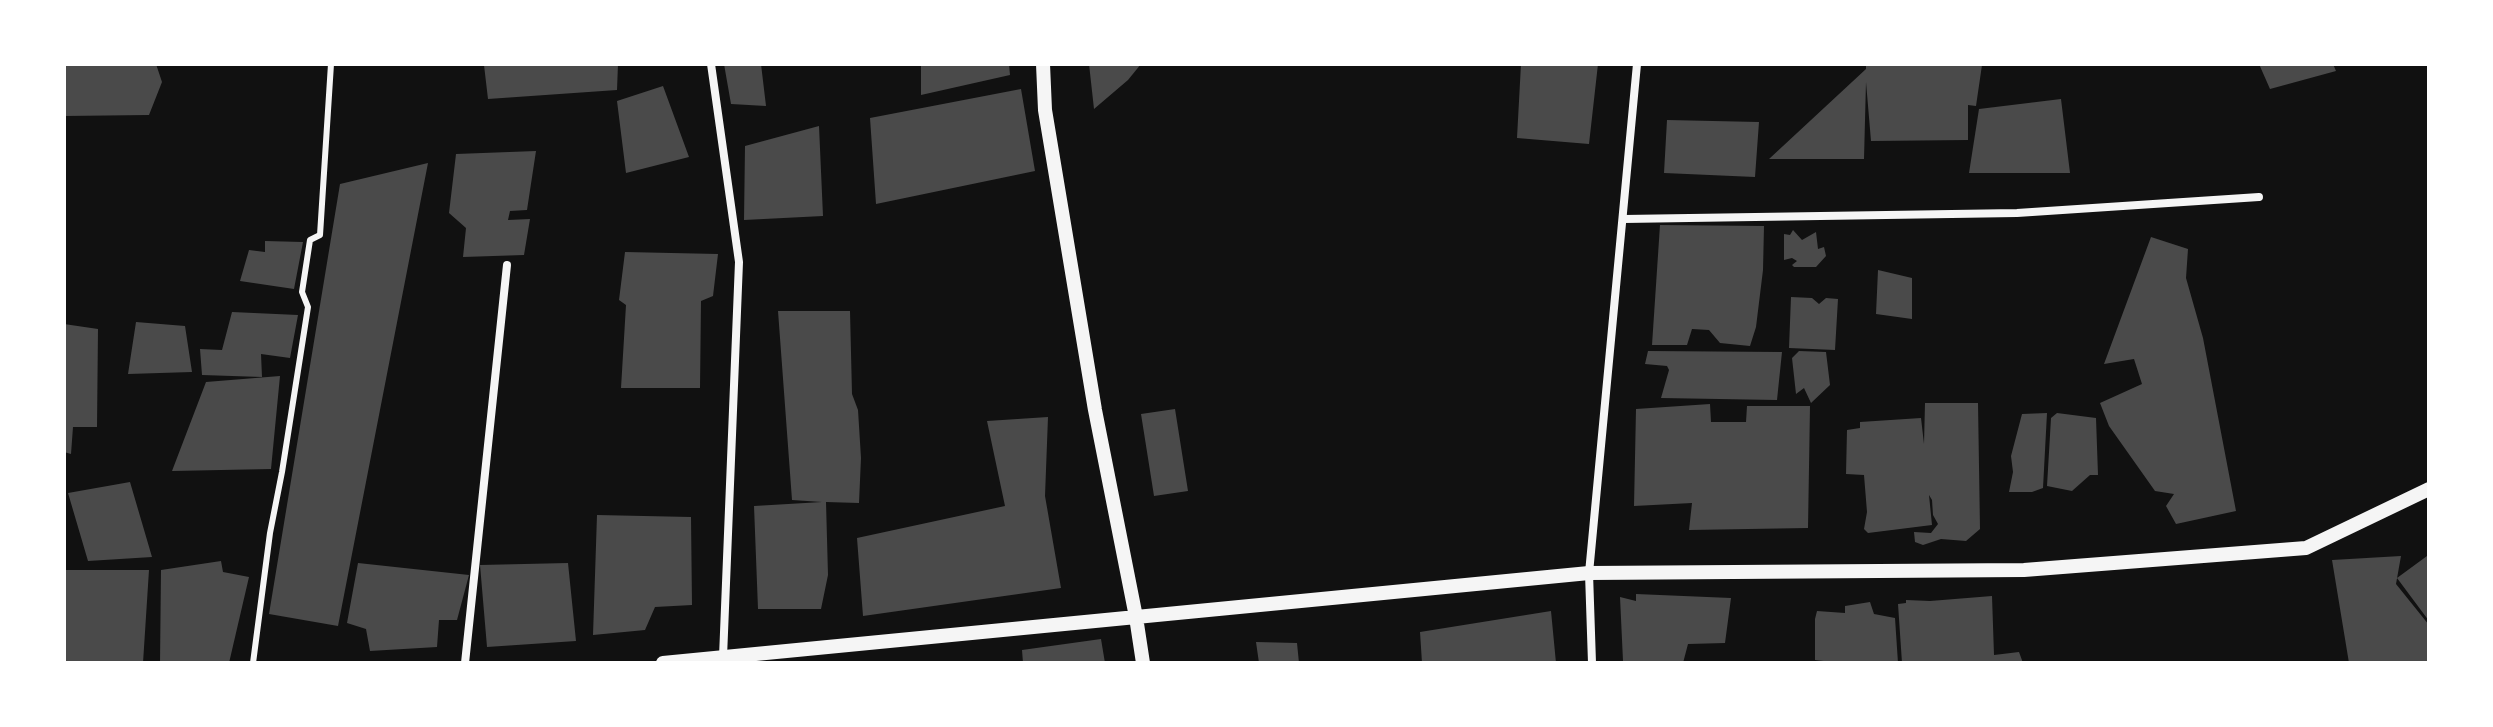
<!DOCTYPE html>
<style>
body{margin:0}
#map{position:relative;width:2493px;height:727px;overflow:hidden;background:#111;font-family:Raleway,sans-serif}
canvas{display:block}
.frame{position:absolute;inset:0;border:66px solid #fff;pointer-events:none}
</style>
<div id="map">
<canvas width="2493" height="727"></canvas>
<div class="frame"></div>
</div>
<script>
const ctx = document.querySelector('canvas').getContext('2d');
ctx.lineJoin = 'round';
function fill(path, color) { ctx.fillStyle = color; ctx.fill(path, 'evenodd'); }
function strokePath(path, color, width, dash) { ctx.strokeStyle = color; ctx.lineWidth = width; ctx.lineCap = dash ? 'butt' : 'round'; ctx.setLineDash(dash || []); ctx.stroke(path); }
const building = new Path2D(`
 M64,64h92l6,18 -13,33 -85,1z
 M618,64l-1,26 -129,9 -4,-34z
 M724,64h37l5,42 -35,-2z
 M921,64h88l1,11 -89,20z
 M1089,64h52l-13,16 -34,29z
 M1521,64h77l-9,80 -72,-6z
 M1866,64l116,1 -6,41 -8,-1v35l-97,1 -5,-59 -2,77h-95l97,-90z
 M2259,64h74l3,7 -66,18z
 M663,86l26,71 -63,16 -9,-72z
 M1021,89l14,82 -159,33 -6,-86z
 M2061,99l9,74h-101l10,-64z
 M1667,120l92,2 -4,55 -91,-4z
 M819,126l4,90 -79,4 1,-74z
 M536,151l-9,59 -17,1 -2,9 22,-1 -6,36 -61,2 3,-29 -17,-15 7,-59z
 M428,163l-90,463 -69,-12 71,-430z
 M1660,225l104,1 -1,44 -7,57 -6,19 -30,-3 -11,-13 -17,-1 -5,16h-35z
 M1793,230l9,10 14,-8 2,17 6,-2 2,9 -10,11h-22l-2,-2 5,-4 -5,-3 -8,2v-26l6,1z
 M2151,237l37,12 -2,29 17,60 33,173 -60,13 -10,-18 8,-12 -19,-3 -46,-65 -9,-23 42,-19 -8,-25 -30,5z
 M265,241l38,1 -9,47 -54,-8 9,-31 16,2z
 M625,252l93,2 -5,42 -12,5 -1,87h-79l5,-83 -7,-5z
 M1878,270l34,8v41l-36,-5z
 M1791,297l21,1 7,6 7,-6 12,1 -3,51 -46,-2z
 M778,311h72l2,83 6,16 3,48 -2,45 -33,-1 2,73 -7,34h-63l-4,-103 68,-4 -30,-2z
 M232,312l66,3 -8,43 -29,-4 1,23 -60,-2 -2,-26 22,1z
 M136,322l49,4 7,46 -64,2z
 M64,324l34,5 -1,98h-24l-2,27 -7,-2z
 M1648,351l134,1 -5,48 -116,-2 8,-28 -2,-4 -22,-2z
 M1799,351l27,1 4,33 -19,18 -7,-15 -8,6 -4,-36z
 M280,376l-9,93 -99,2 34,-89z
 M1925,403h53l2,126 -14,12 -25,-2 -18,6 -8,-3 -1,-10 17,1 7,-9 -5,-9 -1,-15 -3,-5 3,30 -64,8 -4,-4 3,-17 -3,-37 -18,-1 1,-44 13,-2v-6l61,-4 3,26z
 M1710,404l1,18h35l1,-16h63l-2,122 -119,2 3,-27 -58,3 2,-97z
 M1175,409l13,82 -34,5 -13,-82z
 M2047,413l-4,75 -11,4h-23l4,-20 -2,-16 11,-42z
 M2057,413l39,5 2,57h-8l-18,16 -25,-5 4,-68z
 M1048,417l-3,79 16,92 -198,28 -6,-78 148,-32 -18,-85z
 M130,482l22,75 -64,4 -20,-68z
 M597,515l94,2 1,88 -37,2 -10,23 -52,5z
 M2401,556l-5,28 33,41v38h-80l-17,-103z
 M2427,556l2,2v63l-32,-43z
 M221,561l2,11 26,5 -20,86h-69l1,-93z
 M358,563l111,12 -12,45h-18l-2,27 -67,4 -4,-22 -19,-6z
 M568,563l8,78 -89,6 -7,-82z
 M64,570h85l-6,93h-79z
 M1636,594l95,4 -6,45 -37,1 -5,19 -60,-2 -3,-64 16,4z
 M1992,596l2,59 25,-3 4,11h-121l-4,-59 8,-1v-3l24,1z
 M1870,602l4,12 21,4 3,45h-57l-26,-3v-41l2,-8 28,2v-7z
 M1551,611l5,52h-134l-2,-31z
 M1101,639l4,24h-82l-1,-13z
 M1256,642l41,1 2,20h-40z`);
const service = new Path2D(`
 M253,663l17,-130 12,-61 26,-165 -6,-15 8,-52 10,-5 11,-171`);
const minor = new Path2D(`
 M711,64l28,198 -16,395
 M1624,219l393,-6 242,-16
 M465,663l42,-398
 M1592,663l-3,-90 48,-509`);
const tertiary = new Path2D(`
 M1043,64l2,46 50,300 41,207 7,46
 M663,663l926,-90 435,-3 282,-22 123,-59`);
fill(building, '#4a4a4a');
strokePath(service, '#f5f5f5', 6);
strokePath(minor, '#f5f5f5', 8);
strokePath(tertiary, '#f5f5f5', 14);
</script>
